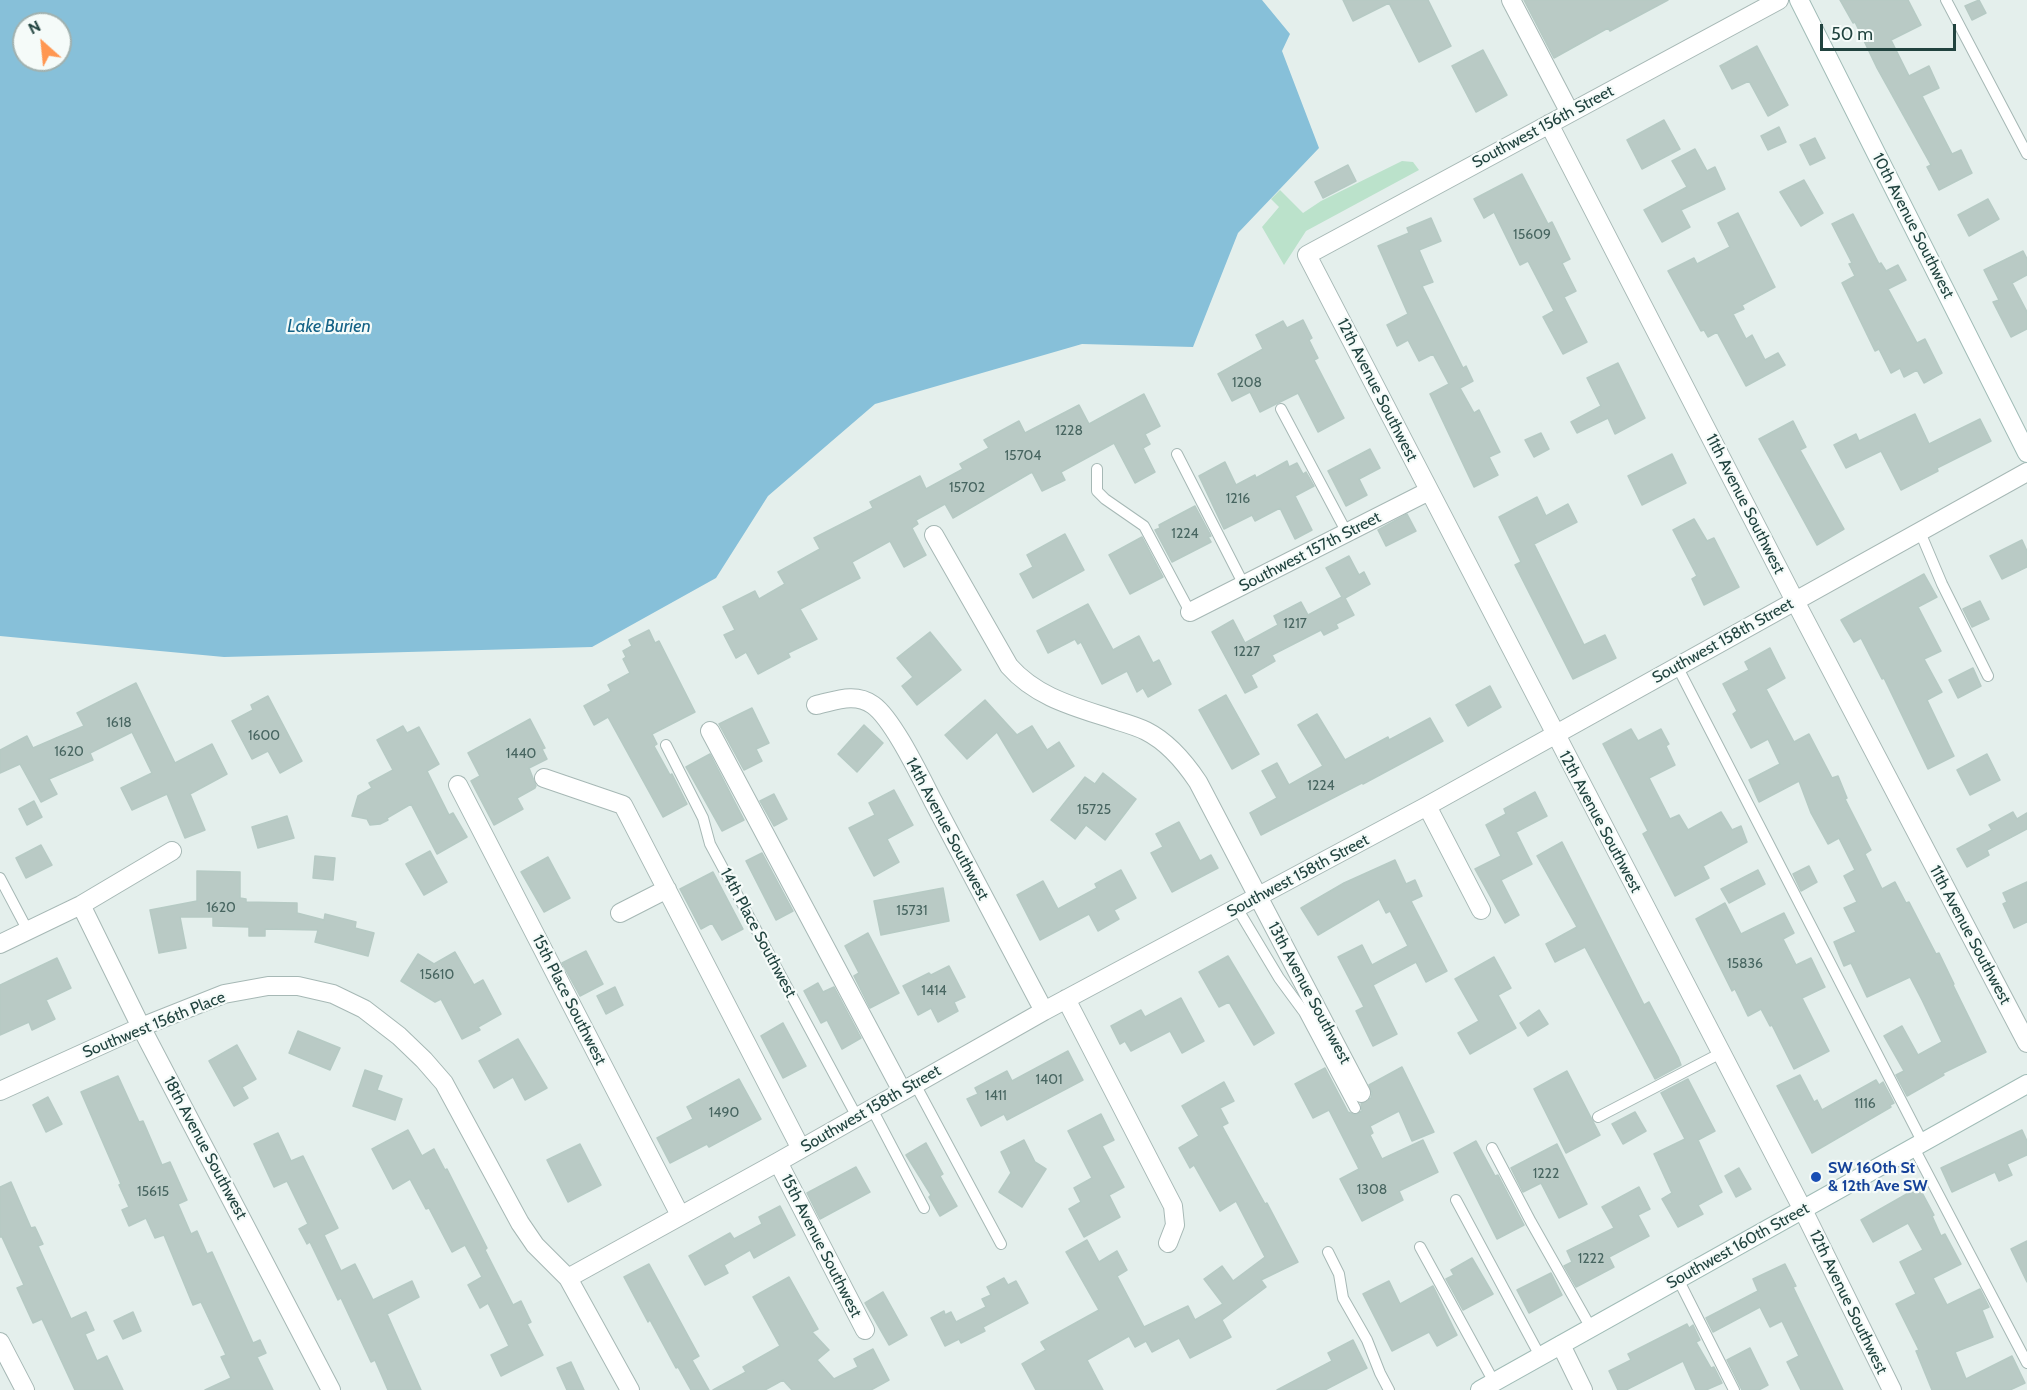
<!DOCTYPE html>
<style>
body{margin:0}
#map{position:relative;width:2027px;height:1390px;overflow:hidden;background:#e4efec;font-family:Cabin,sans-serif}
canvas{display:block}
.north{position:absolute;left:12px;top:12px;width:60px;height:60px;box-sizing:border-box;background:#f5fbf9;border:2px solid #a0b1af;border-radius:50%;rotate:333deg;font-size:16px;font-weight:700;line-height:24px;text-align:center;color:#21433f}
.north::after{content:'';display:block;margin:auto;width:21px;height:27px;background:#ff9752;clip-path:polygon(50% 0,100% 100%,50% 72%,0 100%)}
.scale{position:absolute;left:1820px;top:24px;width:136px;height:27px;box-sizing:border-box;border:3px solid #21433f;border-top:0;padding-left:8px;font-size:18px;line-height:21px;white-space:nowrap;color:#21433f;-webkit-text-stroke:4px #f5fbf9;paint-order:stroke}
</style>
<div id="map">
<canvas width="2027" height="1390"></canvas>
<div class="north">N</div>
<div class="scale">50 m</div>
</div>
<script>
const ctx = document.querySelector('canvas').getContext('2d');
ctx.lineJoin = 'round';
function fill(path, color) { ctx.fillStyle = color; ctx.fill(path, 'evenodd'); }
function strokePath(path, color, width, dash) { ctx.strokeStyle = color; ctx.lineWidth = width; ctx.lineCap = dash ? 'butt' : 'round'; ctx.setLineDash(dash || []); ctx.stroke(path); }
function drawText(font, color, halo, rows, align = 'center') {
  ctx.font = font + ' Cabin,sans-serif'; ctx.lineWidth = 4.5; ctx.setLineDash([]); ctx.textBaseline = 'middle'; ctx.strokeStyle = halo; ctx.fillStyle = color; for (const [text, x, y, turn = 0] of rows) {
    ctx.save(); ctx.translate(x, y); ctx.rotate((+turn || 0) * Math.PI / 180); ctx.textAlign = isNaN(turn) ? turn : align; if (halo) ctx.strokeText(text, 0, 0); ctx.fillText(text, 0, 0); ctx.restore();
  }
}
const green = new Path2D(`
 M1402,161l11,1 6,8 -113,61 -22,34 -22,-38 17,-20 -8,-8 9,-9 23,23 18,-12z`);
const water = new Path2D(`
 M0,0h1262l28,34 -8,17 37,97 -81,85 -45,114 -111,-3 -207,60 -107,92 -52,82 -124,69 -368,10 -224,-21zM24,24h36v36h-36z`);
const building = new Path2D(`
 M1343,0h85l23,46 -32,16 -30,-59 -36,18z
 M1524,0h144l-58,31 -2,-3 -54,30z
 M1840,0h68l13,25 -30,15 18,36 20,-10 10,22 -17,8 30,58 9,-4 11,23 -33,17 -12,-23 4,-2 -54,-97 -22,-46 -2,1z
 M1979,0l7,13 -14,7 -7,-14z
 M1757,46l31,59 -20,11 -19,-35 -17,8 -12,-23z
 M1483,50l24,45 -31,17 -24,-46z
 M1664,120l16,29 -38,20 -15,-29z
 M1779,127l7,15 -18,8 -7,-14z
 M1815,138l10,20 -15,7 -10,-20z
 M1695,149l12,22 8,-4 10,22 -44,21 9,17 -28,15 -18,-32 43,-23 -15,-26z
 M1348,165l8,16 -33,17 -8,-16z
 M1522,174l26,50 4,-2 18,37 -8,4 14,28 -12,6 23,45 -24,12 -20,-37 11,-6 -26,-50 -8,4 -26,-53 -10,6 -10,-19z
 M1804,180l19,33 -22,13 -21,-34z
 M1988,199l11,20 -30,17 -11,-21z
 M1738,213l37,74 -33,18 2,4 -11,5 13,25 6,-4 13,25 13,-7 7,12 -39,21 -29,-54 -9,5 -4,-7 -3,1 -33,-60 26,-13 3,6 33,-17 -12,-24z
 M1853,214l26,50 2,-1 5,8 12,-6 8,15 -18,9 29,54 8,-4 17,34 -18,10 -7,-13 -13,7 -4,-9 -9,5 -12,-24 -4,2 -33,-68 13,-7 -6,-12 3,-1 -20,-39z
 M1431,218l10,23 -22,9 14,32 -11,4 41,82 3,-2 7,15 -13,7 14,25 5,-3 21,42 -11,5 9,18 -24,12 -44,-93 19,-10 -16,-30 -14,7 -11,-21 -11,6 -10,-21 21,-11 -30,-68 31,-13 -2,-5z
 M2023,251l4,8v16l-15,8 15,29v17l-16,8 -18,-35 6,-2 -15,-30z
 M1303,320l9,18 -3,2 9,18 -4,2 30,58 -26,14 -20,-39 -38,19 -10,-20 -18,9 -14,-27 45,-25 -7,-14 27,-14 4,7z
 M1618,363l27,55 -30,16 -7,-16 -31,15 -6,-11 30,-16 -14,-28z
 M1144,394l16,32 -15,8 5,10 -7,4 12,24 -20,11 -21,-40 -53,29 4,8 -23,11 -10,-19 -79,46 -8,-14 -29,16 2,4 -6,4 14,27 -22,12 -14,-26 -38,21 8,16 -60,31 17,30 -29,14 2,4 -32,17 -12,-22 -10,6 -12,-23 11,-5 -12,-23 32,-16 4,8 26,-15 -7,-12 42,-23 -6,-11 59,-30 -3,-6 50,-26 6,13 37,-20 -3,-5 29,-16 -5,-8 35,-19 6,12 54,-28 10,19z
 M1915,414l14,30 51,-25 11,22 -54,27 1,3 -37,19 -20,-39 -35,17 -12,-23 22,-11 3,7z
 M1793,421l13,26 -6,3 44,79 -27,16 -58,-106z
 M1541,433l8,16 -15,8 -9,-17z
 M1370,449l10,19 -21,11 8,16 -21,11 -18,-35z
 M1672,454l14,29 -44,22 -14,-29z
 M1287,461l2,6 8,-4 6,11 3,-2 8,14 -19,10 17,34 -17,9 -15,-31 -25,13 -3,-6 -28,14 -25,-53 26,-14 11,23 19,-10 1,3z
 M1537,497l9,19 22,-12 9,18 -43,22 50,101 21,-10 11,23 -43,21 -58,-114 6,-3 -22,-45z
 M1195,506l16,30 -3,1 3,5 -39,20 -17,-32 5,-2 -1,-3z
 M1407,514l9,17 -30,15 -8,-16z
 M1694,519l13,22 7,-3 25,49 -35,18 -12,-26 5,-3 -24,-46z
 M1065,534l19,36 -51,28 -13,-24 13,-7 -6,-12z
 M1142,537l21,40 -33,17 -21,-39z
 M2022,540l5,11v16l-25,12 -12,-23z
 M1349,556l10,19 5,-3 6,12 -25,14 9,17 -18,9 2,4 -14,7 -3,-5 -49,25 3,6 -24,14 6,12 -12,6 -33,-61 21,-12 12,23 33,-18 -4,-9 27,-14 7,13 34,-18 -16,-29z
 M1924,574l13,23 -19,10 23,44 -17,8 18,33 -15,8 27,56 -26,13 -44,-91 -2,1 -21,-41 -7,4 -13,-22z
 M1980,601l9,18 -17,8 -9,-18z
 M1088,604l25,46 26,-14 14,27 6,-3 12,24 -23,13 -5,-9 -6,4 -10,-21 -25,13 -21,-42 -3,2 -3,-5 -27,14 -11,-22z
 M649,630l6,13 4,-2 36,71 -43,22 5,10 -3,2 16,29 2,-1 15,30 -24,13 -55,-100 -14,8 -10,-19 27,-15 -3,-6 22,-12 -7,-14 3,-2 -3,-6 9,-5 -3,-6z
 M930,632l31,38 -44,35 -15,-19 11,-9 -16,-19z
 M1770,648l15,30 -19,11 28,53 15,-8 23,44 6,-2 9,22 -2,1 26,51 -6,4 17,35 13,-7 11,21 3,-1 27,52 3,-1 15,31 -1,1 33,67 -43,21 1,2 -37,21 -11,-21 8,-4 -20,-35 18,-10 16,29 24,-13 -20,-42 -12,-23 -43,20 -16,-34 -7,3 -10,-24 22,-10 -12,-24 13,-6 -13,-26 11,-6 -16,-32 -11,6 -17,-31 -12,-32 -40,21 -10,-22 31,-16 -12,-25 -17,9 -18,-34 4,-3 -14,-27 26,-14 -4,-8z
 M1973,668l8,18 -23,12 -9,-18z
 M136,683l39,80 37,-19 15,30 -37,20 15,36 -20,8 -18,-44 -35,16 -11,-22 31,-15 -20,-41 -42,21 3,7 -44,19 8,15 -16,8 -21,-38 -20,9v-23l27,-14 6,12 51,-22 -7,-13z
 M1490,686l11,21 -33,19 -12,-21z
 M1226,695l33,59 -27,15 -33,-59z
 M268,696l34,65 -22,12 -12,-22 -16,8 -20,-38 21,-11 -2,-5z
 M985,700l32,35 15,-9 15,24 12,-8 15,24 -41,26 -36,-60 -30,27 -22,-24z
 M752,708l17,35 -13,6 6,12 -18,9 -25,-46z
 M1317,714l28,46 43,-23 1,3 41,-22 13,23 -80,43 -1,-1 -101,52 -11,-22 27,-15 -15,-27 15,-8 12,22 34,-19 -25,-41z
 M530,719l15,29 -3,1 5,10 -18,9 7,18 -1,2 -18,10 6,11 -29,16 -23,-44 9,-5 -12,-23z
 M864,725l19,18 -26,29 -19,-18z
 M403,726l4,7 12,-6 20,37 -12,7 22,44 4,-2 14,24 -30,17 -26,-50 -24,14 1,2 -8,4 -10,1 -3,-6 -15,-3 6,-20 14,-8 -3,-5 24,-13 -16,-30z
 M1631,729l7,12 23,-12 8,15 -3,2 9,19 -26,13 21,41 9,-4 9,15 33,-18 11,18 9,-4 6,16 -44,24 6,12 -34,18 -32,-62 5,-3 -45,-87z
 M710,754l34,66 -22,11 -36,-64z
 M1987,754l13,26 -30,15 -13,-25z
 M1103,773l33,26 -31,41 -19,-15 -11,14 -24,-19 34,-43 10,7z
 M894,790l19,35 -26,14 12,23 -25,14 -25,-48 26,-13 -6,-12z
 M1535,792l12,24 -31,16 16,32 -31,16 18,35 -14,8 -30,-54 26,-13 -15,-31 20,-11 -2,-5z
 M774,794l13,25 -13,7 -14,-25z
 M34,801l8,16 -15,8 -8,-16z
 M2013,812l4,7 10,-6v16l-40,21 2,5 -22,12 -10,-18 35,-19 -3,-5z
 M287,816l7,22 -36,10 -6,-21z
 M1179,822l21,39 11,-6 7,13 -46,24 -21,-39 12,-6 -7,-13z
 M1562,842l82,163 5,-3 29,55 3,8 -26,14 -70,-132 -30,15 -9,-18 31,-17 -40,-71z
 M41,845l11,20 -26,13 -10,-20z
 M430,851l17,31 -23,13 -18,-31z
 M762,853l31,58 -17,9 -30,-59z
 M315,856l20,2 -2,22 -20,-2z
 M548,857l22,41 -26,14 -23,-40z
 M1395,860l11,24 9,-4 7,16 -11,5 36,70 -21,11 -10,-20 -43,23 24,49 -24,12 -17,-35 8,-4 -26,-50 24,-12 10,20 36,-19 -18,-35 -4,2 -7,-14 -61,36 -17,-27 43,-25z
 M1809,866l8,16 -16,9 -8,-17z
 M1121,870l15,28 -22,12 5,9 -21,12 -9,-17 -49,26 -23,-45 26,-14 15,28 39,-21 -2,-4z
 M1758,870l7,14 -36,19 -8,-14z
 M197,871l43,1v26l6,1v3l51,1v10l27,7 1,-6 31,8 -1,6 19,5 -6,23 -53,-14 3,-12 -53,-1v7h-16v-9l-36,-1v-9h-33l6,31 -27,5 -9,-43 47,-9z
 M713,872l30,57 -21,11 -10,-17 -11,6 -21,-40z
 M2027,882v40l-13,6 -11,-24 4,-2 -4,-9z
 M943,888l6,33 -68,14 -7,-34z
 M1725,903l16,31 43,-21 10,20 -11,6 13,26 15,-7 14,29 -23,11 27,53 -35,18 -22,-44 -2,1 -9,-17 -13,7 -13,-27 -3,2 -36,-72z
 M868,933l31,60 -29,15 -16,-32 5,-3 -14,-27z
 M586,951l17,33 -23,12 -18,-33z
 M455,952l19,33 9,-5 18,34 -23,13 2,3 -18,9 -21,-40 -6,3 -34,-21 17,-27 16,10z
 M1228,956l46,77 -20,12 -25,-43 -10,5 -20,-35z
 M1494,957l17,31 -13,7 18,33 -46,26 -12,-21 21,-12 -24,-42z
 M57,958l14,30 -25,12 9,19 -23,11 -3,-8 -29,13v-50z
 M949,966l16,31 -11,5 4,9 -20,11 -7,-14 -13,7 -15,-29 26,-13 2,2z
 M818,983l5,9 11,-5 27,51 -19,11 -15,-29 -6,3 -17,-32z
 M615,987l8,18 -17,9 -9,-18z
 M1181,998l23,43 -22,12 -12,-22 -39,20 -6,-10 -5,3 -9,-18 30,-16 4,7z
 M1539,1010l9,14 -20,12 -8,-13z
 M783,1023l23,43 -23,12 -22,-42z
 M298,1031l42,17 -10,22 -41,-17z
 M518,1039l29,49 -22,12 -12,-23 -19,11 -15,-27z
 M237,1045l19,34 -14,8 6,11 -14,8 -25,-45z
 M1068,1051l15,29 -76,40 -3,-6 -23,12 -14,-27 11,-5 -3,-6 32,-17 5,10z
 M1402,1067l32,65 -22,9 -13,-30 -29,15 3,7 -3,2 12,24 41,-19 15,32 -39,19 4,9 -41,21 -22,-42 19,-10 -30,-59 -16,8 -18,-34 30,-16 23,44 7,3 7,-4 -1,-7 10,-6 1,-5 -3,-8z
 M365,1070l17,6 -5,14 25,9 -7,21 -42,-14z
 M1567,1071l33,64 -34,18 -32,-64z
 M1800,1075l14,27 3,-2 5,10 54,-30 3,5 4,-3 11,21 -4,2 1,2 -79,46 -35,-67z
 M118,1076l21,46 4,-1 19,44 8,-3 17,38 -9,4 13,30 6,-3 10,23 5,-2 41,91 7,-3 6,13 -9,4 16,33h-68l26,-12 -10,-21 5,-2 -25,-53 -8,3 -29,-70 -9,3 -9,-20 -17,8 -7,-16 7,-3 -10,-22 2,-1 -40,-92z
 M739,1079l22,40 -52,28 -2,-3 -37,19 -13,-25 36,-19 -6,-12z
 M1688,1079l27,52 -17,9 24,52 -24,13 5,9 -25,13 -16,-28 10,-6 -18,-39 31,-15 -24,-46z
 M1224,1082l10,19 -14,7 8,15 -6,3 43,78 2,-1 31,59 -37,18 5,7 -44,33 9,17 -41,21 -11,-20 -27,14 -6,-11 -11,6 -6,-11 -42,24 16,30h-67l-14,-26 24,-14 -5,-8 58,-32 -33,-58 21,-12 12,22 18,-11 10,19 -10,6 27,51 44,-21 7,14 28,-16 -19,-25 18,-13 11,15 32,-24 -29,-56 -16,10 -26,-46 -4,3 -11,-20 20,-12 -17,-30z
 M48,1097l14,27 -16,8 -13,-27z
 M1635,1112l11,19 -23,13 -11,-20z
 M1101,1114l13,26 -12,6 22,41 -15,8 11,22 -36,20 -15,-28 12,-7 -7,-14 18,-10 -24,-47z
 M408,1130l14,26 12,-7 11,21 2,-1 40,79 -2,2 28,55 8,-4 10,21 -4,2 16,31 -42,21 -10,-21 18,-9 -21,-43 -8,5 -12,-23 14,-8 -17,-32 -13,7 -23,-44 -3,1 -16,-30 -17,10 -21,-40z
 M2022,1130l5,11v14l-20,9 5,11 -13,6 -4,-9 -43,20 -11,-24z
 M278,1133l13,28 12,-5 35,72 -14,7 17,36 14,-7 18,36 39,-19 7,16 -32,17 34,76h-33l-13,-30 -4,2 -30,-64 -3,2 -28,-58 -3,2 -8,-15 9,-5 -21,-43 -13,6 -20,-43z
 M1024,1140l11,22 11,7 -24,38 -23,-15 12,-19 -10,-21z
 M1476,1141l19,35 3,-1 26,50 -27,14 -43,-86z
 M926,1143l17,31 -3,2 17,30 -17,10 -11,-19 2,-2 -25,-40z
 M580,1144l21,41 -33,17 -21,-42z
 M1557,1144l30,60 -28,14 -18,-35 -18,9 -12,-24z
 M856,1167l14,25 -50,27 -13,-26z
 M1739,1168l12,21 -15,8 -11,-21z
 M11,1182l20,46 4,-1 8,17 -5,2 33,73 15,-7 8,18 -9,4 12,27 10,-5 16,34h-48l-33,-71 -9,4 -16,-35 7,-3 -22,-48h-2v-50z
 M1639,1187l11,22 -12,6 11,21 -40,21 5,10 -38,20 -12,-21 8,-4 -5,-11 47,-23 -12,-21z
 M1919,1187l15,28 -2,1 9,20 4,-2 16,30 -28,14 14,27 33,-16 9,18 -7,3 11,27 -38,15 11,27 46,-23 13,27 -15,7h-78l-16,-39 3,-1 -23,-46 20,-10 -16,-32 23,-12 -15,-27 -35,19 -12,-22z
 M780,1206l15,29 -41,23 -4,-8 -26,15 4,8 -23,12 -16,-29 41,-23 4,6 28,-15 -3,-7z
 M2027,1241v41l-16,-33z
 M1472,1258l21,36 -30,16 -17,-31 8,-4 -3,-5z
 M649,1264l50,92 -7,4 17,30h-18l-13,-23 -2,1 -26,-48 -2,2 -24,-45z
 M1785,1264l11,22 -3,1 50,103h-42l-14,-28 12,-6 -17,-35 -12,6 -10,-20 -47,25 -7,-14 52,-27 -5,-12z
 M1551,1273l11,22 -33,18 -12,-23z
 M789,1277l29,52 -6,3 17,18 -12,10 17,19 24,-12 -4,-8 19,-10 16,31 -18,10h-79l-9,-10 -18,10h-52l33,-18 -3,-5 37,-21 -27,-49z
 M1004,1278l4,7 8,-4 12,22 -45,24 2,4 -24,12 -2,-4 -14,7 -14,-28 13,-7 1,4 6,-3 5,10 30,-15 -4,-8 9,-4 -4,-8z
 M1389,1281l11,23 33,-18 24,49 -20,11 -8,-14 -37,19 -29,-57z
 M883,1292l24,43 -18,10 -24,-42z
 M133,1312l8,19 -18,8 -9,-18z
 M1687,1324l2,4 4,-3 7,15 -4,2 15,26 3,-1 8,16 -16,7h-10l-13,-29 -57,29h-8l-9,-19 22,-11 -3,-6z
 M1353,1340l14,28 -42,22h-48l55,-29 -4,-8z
 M1750,1348l18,37 -9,5h-17l-15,-30z
 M571,1362l13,28h-17l-10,-22z`);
const lane = new Path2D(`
 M1946,0l81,154
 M1281,409l66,124
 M1177,454l67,131
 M1097,469v22l8,8 39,27 46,86
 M1920,532l22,52 46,92
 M1677,666l246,477
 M666,745l37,73 7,26 147,273
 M0,878l28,53
 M1237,908l42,70 25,34 51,96
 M915,1084l86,160
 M872,1109l52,99
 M1598,1117l123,-64
 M1492,1148l39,74 60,106
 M1914,1148l113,215
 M1456,1200l84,156
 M1420,1247l74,135
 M1328,1252l11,22 4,24 24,42 13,33 9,17
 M1678,1279l56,111`);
const street = new Path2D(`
 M1511,0l59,113
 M1779,0l-472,255 496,955 89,180
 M1549,124l246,477 232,442
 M934,535l75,131c28,32 67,41 106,54 10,3 21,6 31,11 22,11 38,30 52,51l163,311
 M1190,612l239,-121
 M816,705c19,-4 39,-13 57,0 20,14 48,73 60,96 37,70 74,140 111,210
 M710,731l192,360
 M544,778l79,27 178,344
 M458,785l222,430
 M1427,806l54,104
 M81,905l60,122 190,363
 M620,913l47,-24
 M0,944l81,-39 91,-54
 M1066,999l107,207 2,19 -7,18
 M0,1091l141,-64 83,-33 44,-8h30l35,8 31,15 35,27 25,24 20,23 76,140 15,22 33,33 62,112
 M778,1162l87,168
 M568,1278l210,-116 266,-151 383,-205 600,-334
 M0,1342l25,48
 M1561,1345l22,45`);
const secondary = new Path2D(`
 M1799,0l228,453
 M1480,1390l547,-306`);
const markers = [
 [1816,1177,6,"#1a4fb4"]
];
const numberNames = [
 ["15609",1532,235],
 ["1208",1247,383],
 ["1228",1069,431],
 ["15704",1023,456],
 ["15702",967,488],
 ["1216",1238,499],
 ["1224",1185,534],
 ["1217",1295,624],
 ["1227",1247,652],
 ["1618",119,723],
 ["1600",264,736],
 ["1620",69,752],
 ["1440",521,754],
 ["1224",1321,786],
 ["15725",1094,810],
 ["1620",221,908],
 ["15731",912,911],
 ["15836",1745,964],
 ["15610",437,975],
 ["1414",934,991],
 ["1401",1049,1080],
 ["1411",996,1096],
 ["1116",1865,1104],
 ["1490",724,1113],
 ["1222",1546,1174],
 ["1308",1372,1190],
 ["15615",153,1192],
 ["1222",1591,1259]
];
const streetNames = [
 ["Southwest 156th Street",1543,127,-28],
 ["10th Avenue Southwest",1913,226,63],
 ["12th Avenue Southwest",1377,390,63],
 ["11th Avenue Southwest",1745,504,63],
 ["Southwest 157th Street",1310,552,-27],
 ["Southwest 158th Street",1723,641,-29],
 ["12th Avenue Southwest",1600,822,62],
 ["14th Avenue Southwest",947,829,62],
 ["Southwest 158th Street",1298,876,-28],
 ["14th Place Southwest",758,933,62],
 ["11th Avenue Southwest",1970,935,62],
 ["13th Avenue Southwest",1309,993,62],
 ["15th Place Southwest",569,1000,63],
 ["Southwest 156th Place",154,1025,-22],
 ["Southwest 158th Street",871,1109,-30],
 ["18th Avenue Southwest",205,1148,62],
 ["15th Avenue Southwest",821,1246,63],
 ["Southwest 160th Street",1738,1246,-29],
 ["12th Avenue Southwest",1848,1302,64]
];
const transitNames = [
 ["SW 160th St",1828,1168],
 ["& 12th Ave SW",1828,1186]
];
const waterNames = [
 ["Lake Burien",329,327]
];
fill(green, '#bbe2cb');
fill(water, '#87c0d9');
fill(building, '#b9cac5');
strokePath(building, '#b6cac4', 1.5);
strokePath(lane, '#a6b8b5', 12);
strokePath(street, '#a6b8b5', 20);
strokePath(secondary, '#a1bcb7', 20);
strokePath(lane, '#fff', 10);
strokePath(street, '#fff', 18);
strokePath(secondary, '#fff', 18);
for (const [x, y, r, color] of markers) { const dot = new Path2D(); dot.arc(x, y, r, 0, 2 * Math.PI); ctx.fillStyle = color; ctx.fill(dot); strokePath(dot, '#f5fbf9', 2); }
drawText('14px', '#476560', null, numberNames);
drawText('16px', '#21433f', '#f5fbf9', streetNames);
drawText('bold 16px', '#164399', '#f5fbf9', transitNames, 'left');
drawText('italic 18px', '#146286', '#f5fbf9', waterNames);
</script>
